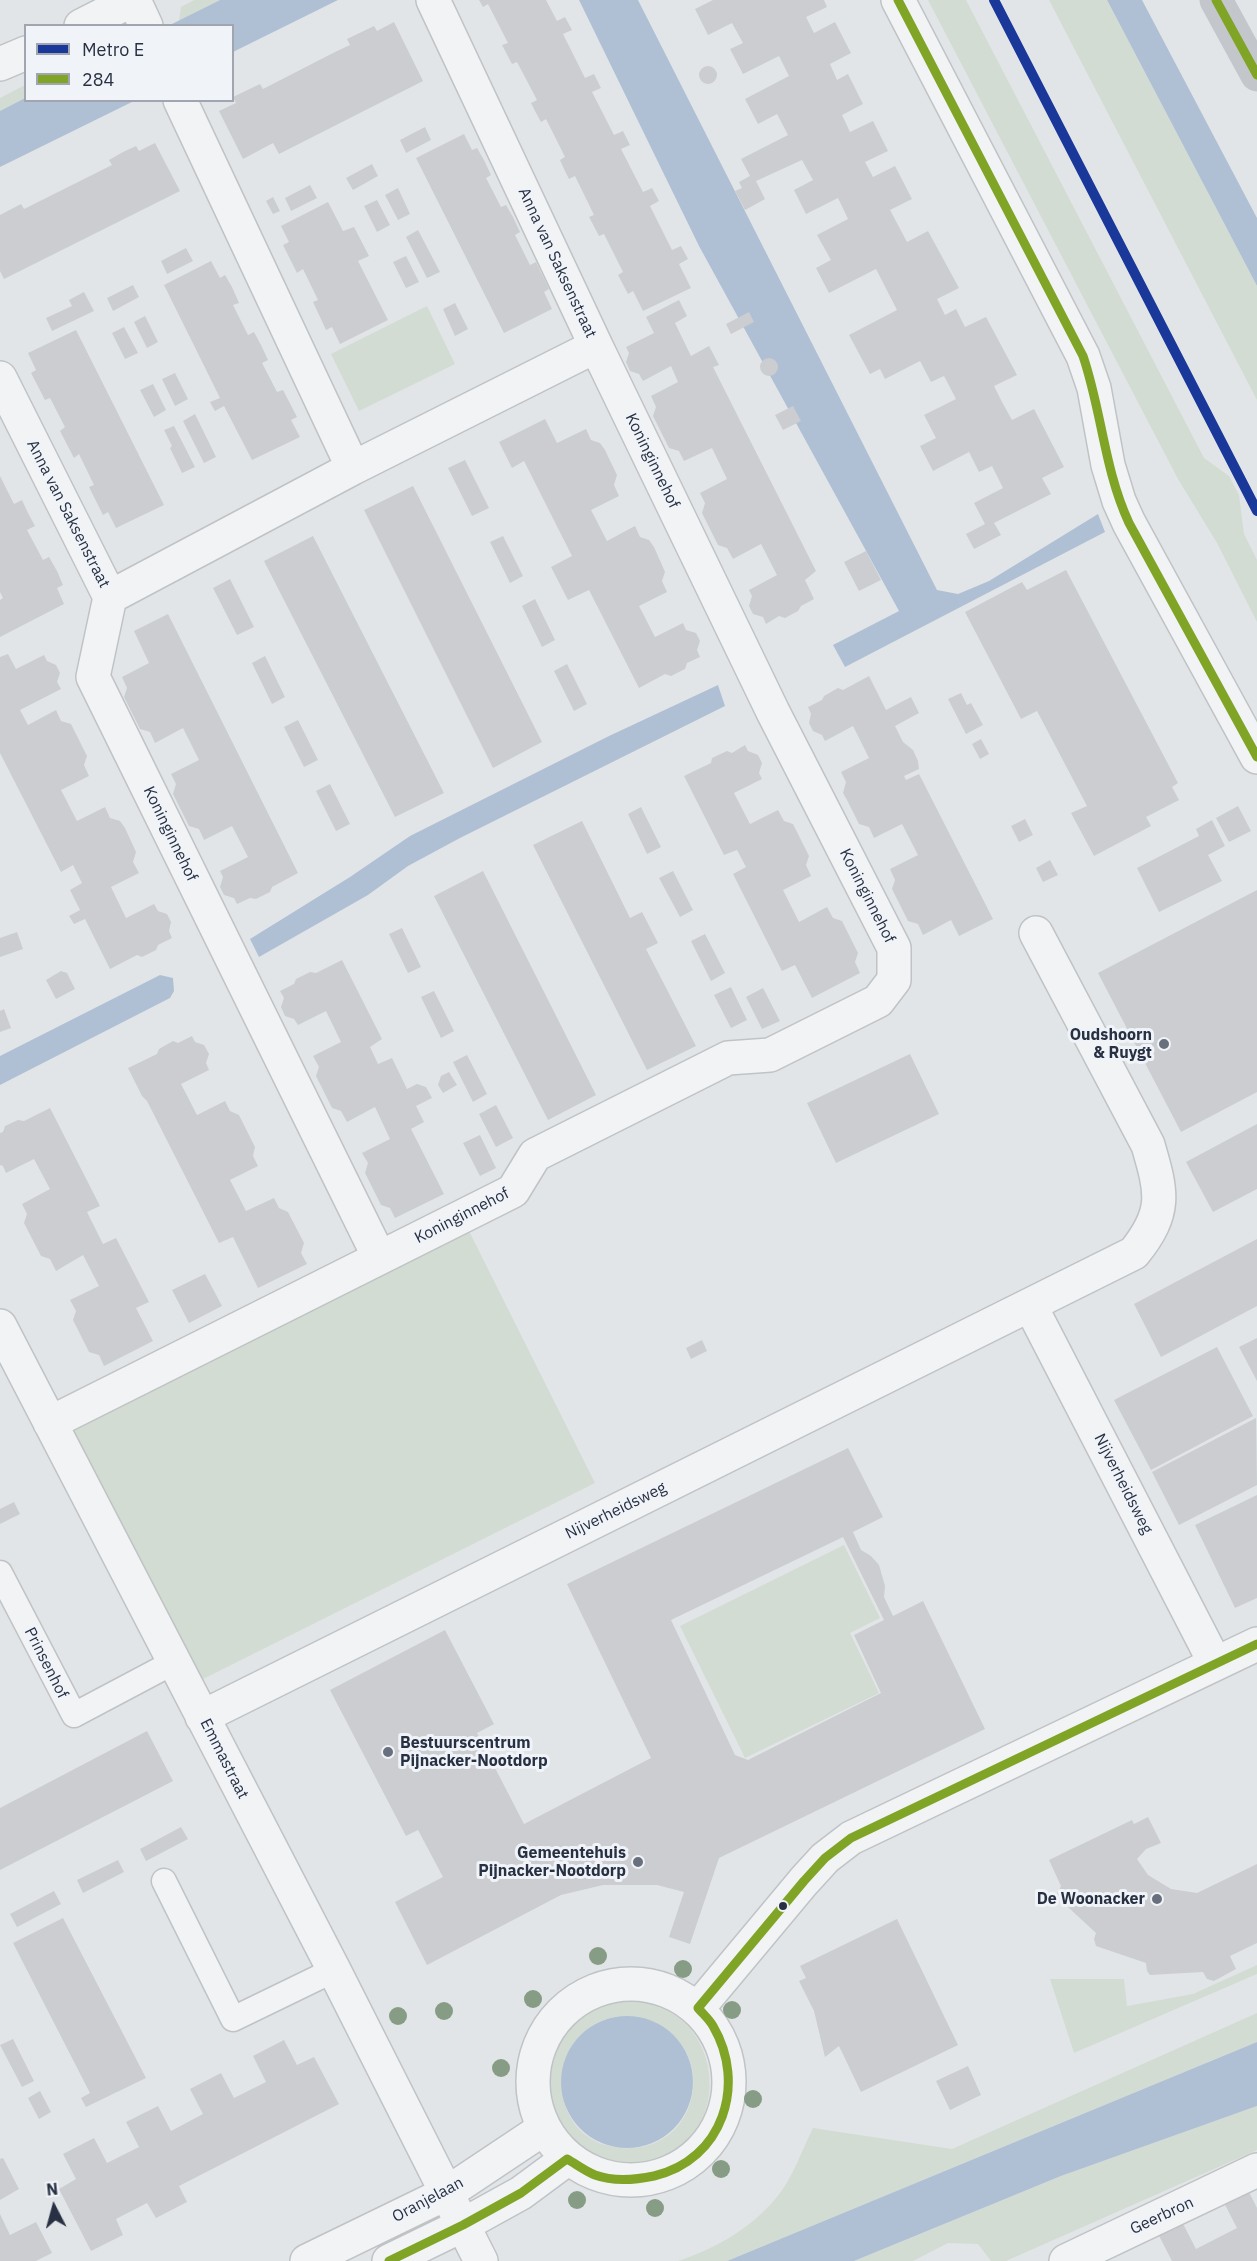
<!DOCTYPE html>
<style>
body{margin:0}
#map{position:relative;width:1257px;height:2261px;overflow:hidden;background:#e2e5e8;font-family:"IBM Plex Sans",sans-serif}
canvas{display:block}
.legend{position:absolute;left:24px;top:24px;width:210px;height:78px;box-sizing:border-box;background:#f0f3f7;border:2px solid #a0a5af;margin:0;padding:8px 10px;list-style:none;font-size:18px;color:#273143}
.legend li{display:flex;align-items:center;gap:12px;height:30px}
.legend b{width:30px;border:2px solid #a0a5af}
.north{position:absolute;left:24px;top:2177px;width:60px;height:60px;-webkit-text-stroke:4px #f0f3f7;paint-order:stroke;rotate:354deg;font-size:16px;font-weight:700;line-height:24px;text-align:center;color:#273143}
.north::after{content:'';display:block;margin:auto;width:21px;height:27px;background:#273143;clip-path:polygon(50% 0,100% 100%,50% 72%,0 100%)}
</style>
<div id="map">
<canvas width="1257" height="2261"></canvas>
<ul class="legend">
<li><b style="height:8px;background:#1a389a"></b>Metro E</li>
<li><b style="height:8px;background:#7fa426"></b>284</li>
</ul>
<div class="north">N</div>
</div>
<script>
const ctx = document.querySelector('canvas').getContext('2d');
ctx.lineJoin = 'round';
function fill(path, color) { ctx.fillStyle = color; ctx.fill(path, 'evenodd'); }
function strokePath(path, color, width, dash) { ctx.strokeStyle = color; ctx.lineWidth = width; ctx.lineCap = dash ? 'butt' : 'round'; ctx.setLineDash(dash || []); ctx.stroke(path); }
function drawText(font, color, halo, rows, align = 'center') {
  ctx.font = font + ' "IBM Plex Sans",sans-serif'; ctx.lineWidth = 6; ctx.setLineDash([]); ctx.textBaseline = 'middle'; ctx.strokeStyle = halo; ctx.fillStyle = color; for (const [text, x, y, turn = 0] of rows) {
    ctx.save(); ctx.translate(x, y); ctx.rotate((+turn || 0) * Math.PI / 180); ctx.textAlign = isNaN(turn) ? turn : align; if (halo) ctx.strokeText(text, 0, 0); ctx.fillText(text, 0, 0); ctx.restore();
  }
}
const green = new Path2D(`
 M194,0h26l-41,21 2,-14z
 M928,0h38l238,458 25,18 10,19 5,39 13,26v62l-40,-79 -39,-64z
 M1049,0h58l150,286v114z
 M25,85v13l-25,13v-13z
 M427,306l28,58 -96,47 -28,-57z
 M469,1231l126,252 -396,198 -127,-251z
 M844,1545l36,73 -30,15 29,60 -134,65 -65,-132z
 M1257,1965v9l-183,79 -24,-74h74l3,27 66,-12z
 M621,2000c113,-2 120,158 10,165 -19,2 -35,-4 -50,-15 -45,-33 -51,-102 -2,-135 13,-9 27,-13 42,-15zM630,2016c94,13 77,138 -8,132 -85,-6 -77,-134 8,-132z
 M1257,2013v29l-530,219h-49c39,-13 76,-34 102,-68 13,-17 23,-45 33,-65l139,21z
 M1257,2106v44l-251,111h-15l-13,-17 -30,-1 -35,18h-59l207,-85z`);
const water = new Path2D(`
 M220,0h118l-105,52 -1,-26 -62,-1z
 M579,0h59l299,590 21,4 31,-13 109,-67 7,18 -260,135 -12,-22 66,-34 -200,-365z
 M1107,0h35l115,218v68z
 M25,98l1,2 108,1 -134,66v-56z
 M718,685l7,21 -265,132 -52,28 -40,29 -109,62 -9,-18 100,-62 60,-41 199,-100z
 M160,975l13,3 1,13 -4,7 -170,87v-29z
 M561 2082a66 66 0 1 1 132 0a66 66 0 1 1-132 0Z
 M1257,2042v64l-196,70 -207,85h-127z`);
const building = new Path2D(`
 M479,0h67l11,21 8,-4 7,13 -9,4 22,44 9,-4 7,14 -9,4 22,43 9,-4 7,14 -9,4 22,43 9,-4 7,13 -9,5 22,44 9,-4 7,13 -9,5 12,24 -48,23 -10,-20 -5,3 -10,-19 5,-3 -19,-38 -5,2 -10,-19 5,-2 -19,-39 -6,3 -5,-10 -4,-9 5,-3 -19,-38 -5,3 -6,-11 -4,-8 6,-3 -20,-38 -5,2 -10,-19 6,-2 -20,-39 -5,3z
 M713,0h111l3,7 -21,10 8,16 21,-11 16,31 -21,11 7,16 11,-6 15,30 -21,11 8,17 23,-11 15,30 -23,11 8,15 22,-11 17,33 -22,11 17,32 21,-11 31,57 -22,11 8,16 11,-6 9,18 21,-10 31,58 -23,11 8,16 10,18 22,-11 30,58 -22,11 9,16 -57,29 7,12 -27,14 -8,-15 19,-10 -11,-21 29,-15 -11,-22 -13,6 -10,-20 -36,19 -13,-25 16,-8 -12,-23 32,-16 -12,-23 -13,6 -11,-21 -35,18 -5,-10 -10,5 -21,-39 48,-25 -21,-41 -47,24 -13,-25 15,-8 -14,-25 31,-16 -10,-21 -32,16 -12,-24 19,-10 -11,-20 -46,21 9,18 -20,11 -10,-19 7,-3 -3,-6 11,-6 -9,-17 47,-24 -11,-21 -19,10 -13,-25 44,-23 -10,-20 -36,18 -13,-25 13,-6 -11,-20 -24,12 -13,-26z
 M394,22l29,59 -144,73 -6,-11 -30,16 -24,-48 17,-8 -3,-6 27,-13 3,5 72,-37 15,-7 -3,-6 27,-13 3,5z
 M699 75a9 9 0 1 1 18 0a9 9 0 1 1-18 0Z
 M425,127l6,13 -25,13 -6,-13z
 M464,134l8,16 5,-2 7,12 7,15 -5,3 15,29 5,-2 7,12 7,15 -5,3 15,30 6,-3 13,27 -5,3 8,17 -48,24 -88,-175z
 M155,143l25,48 -176,88 -4,-8v-56l21,-11 3,5 88,-44 -3,-5 14,-8 13,-6 3,5z
 M372,164l6,12 -25,14 -7,-12z
 M310,185l7,13 -26,13 -6,-13z
 M398,188l12,26 -12,6 -13,-25z
 M273,197l7,14 -7,3 -7,-13z
 M377,200l13,25 -13,7 -13,-26z
 M328,202l15,29 11,-4 15,29 -11,5 30,59 -48,24 -8,-17 -6,3 -13,-28 5,-2 -15,-31 -6,4 -14,-28 6,-3 -8,-16z
 M418,230l22,42 -13,6 -21,-41z
 M186,248l7,13 -26,13 -6,-13z
 M406,256l13,26 -13,6 -13,-26z
 M211,261l9,17 5,-3 7,12 7,16 -6,2 15,30 6,-3 7,13 7,15 -6,3 15,29 6,-2 14,27 -6,3 9,17 -48,23 -28,-54 -9,5 -3,-5 -2,-4 10,-4 -56,-113z
 M133,285l6,12 -26,14 -6,-13z
 M84,292l10,19 -42,20 -6,-13 26,-12 -3,-6z
 M679,300l8,16 -12,7 16,33 18,-10 10,19 -6,2 103,204 -11,9 9,19 -13,7 -3,5 -13,7 -6,-2 -13,8 -3,-7 -10,-3 -4,-8 3,-10 -3,-6 28,-15 -16,-31 -28,15 -6,-11 -9,-3 -16,-32 3,-10 -5,-10 27,-14 -15,-31 -28,13 -5,-10 -10,-3 -16,-32 3,-9 -5,-11 27,-14 -7,-16 -28,15 -4,-7 -9,-3 -4,-9 3,-9 -3,-6 28,-14 -8,-16z
 M455,303l13,26 -13,7 -12,-27z
 M749,312l5,10 -23,12 -5,-10z
 M145,316l13,26 -11,6 -13,-26z
 M124,327l14,26 -13,6 -13,-26z
 M76,330l88,175 -48,23 -8,-16 -5,3 -14,-28 5,-2 -15,-31 -5,4 -14,-27 5,-4 -15,-29 -5,2 -14,-27 5,-3 -8,-17z
 M760 367a9 9 0 1 1 18 0a9 9 0 1 1-18 0Z
 M175,373l13,26 -13,7 -13,-27z
 M153,384l13,26 -12,7 -14,-27z
 M793,406l8,15 -18,9 -8,-15z
 M195,414l21,43 -12,6 -21,-42z
 M545,419l12,24 29,-14 5,11 9,3 5,7 12,25 -3,10 5,11 -28,14 16,31 28,-15 5,11 9,3 5,7 11,25 -3,9 5,11 -28,14 16,31 28,-14 3,7 10,3 4,8 -3,9 3,7 -13,6 -2,6 -14,7 -6,-2 -26,14 -50,-98 -21,10 -17,-33 21,-11 -48,-95 -12,7 -13,-26z
 M174,426l21,41 -13,6 -12,-25 2,-2 -8,-16z
 M465,460l24,48 -17,8 -24,-48z
 M0,476l14,28 8,-4 6,13 7,13 -8,4 16,30 6,-3 8,14 6,14 -6,3 7,16 -64,33v-37l3,-2 -3,-6z
 M413,486l129,256 -49,26 -129,-258z
 M313,536l131,257 -49,24 -131,-256z
 M503,536l20,40 -13,7 -20,-41z
 M866,551l15,29 -22,11 -15,-29z
 M1066,570l112,213 -6,4 7,13 -33,17 5,9 -57,30 -23,-43 16,-7 -50,-95 -16,8 -56,-107 57,-30 5,8z
 M230,579l24,48 -17,8 -24,-47z
 M535,599l20,41 -13,7 -20,-41z
 M168,614l130,259 -26,14 -2,5 -14,7 -6,-1 -13,6 -3,-6 -10,-3 -4,-8 3,-10 -3,-6 28,-14 -16,-31 -28,14 -5,-11 -10,-3 -16,-32 3,-10 -5,-10 28,-14 -16,-32 -28,15 -5,-11 -10,-3 -16,-32 3,-9 -5,-11 27,-14 -15,-32z
 M8,654l8,15 28,-14 3,6 9,4 4,8 -3,9 4,7 -41,21 8,15 28,-15 5,11 10,3 16,32 -3,9 5,11 -28,14 16,31 28,-14 5,11 10,3 5,7 11,24 -3,10 6,11 -28,14 15,31 28,-14 4,7 9,3 4,8 -2,9 3,7 -14,7 -2,5 -14,7 -5,-2 -27,14 -25,-50 -11,5 -5,-8 11,-6 -10,-20 12,-7 -9,-18 -12,7 -61,-119v-96z
 M265,656l20,41 -13,7 -20,-41z
 M567,664l20,40 -13,7 -20,-40z
 M869,676l17,34 25,-13 8,16 -24,13 8,16 10,8 5,11 1,8 -15,7 2,4 13,-6 74,145 -34,17 -8,-16 -28,15 -5,-11 -10,-3 -16,-32 3,-9 -5,-11 28,-14 -16,-31 -28,14 -5,-11 -10,-3 -12,-24 -4,-7 3,-11 -5,-10 28,-14 -16,-32 -28,15 -3,-6 -9,-4 -4,-8 2,-9 -3,-7 14,-7 2,-4 14,-8 5,2z
 M961,693l6,12 4,-2 12,22 -17,9 -18,-35z
 M298,720l20,40 -14,7 -20,-40z
 M981,739l8,15 -9,5 -8,-15z
 M745,745l3,6 10,4 4,8 -3,10 3,6 -28,14 16,31 28,-14 6,11 9,3 16,32 -3,9 5,11 -28,14 16,32 28,-15 6,11 9,3 16,32 -3,9 5,11 -48,25 -17,-33 -13,6 -49,-97 13,-7 -9,-17 -13,5 -40,-79 27,-13 1,-5 15,-7 5,2z
 M330,784l20,40 -14,7 -20,-40z
 M1238,806l13,25 -22,11 -13,-24z
 M641,807l20,40 -14,7 -19,-40z
 M1025,819l8,16 -14,7 -8,-16z
 M1212,820l13,26 -17,9 14,26 -63,31 -22,-44 62,-32 -3,-7z
 M582,821l48,97 12,-6 16,31 -12,6 50,97 -49,24 -114,-225z
 M1050,860l8,15 -15,7 -7,-14z
 M483,871l113,224 -48,25 -114,-224z
 M673,871l20,39 -13,7 -21,-39z
 M1257,890v202l-76,40 -83,-159z
 M402,928l19,39 -13,6 -19,-39z
 M17,932l6,17 -23,8v-19z
 M705,934l20,39 -14,8 -20,-40z
 M342,960l40,79 -12,8 8,17 14,-6 15,31 10,-5 9,3 6,11 -16,8 8,16 -13,7 33,65 -49,24 -5,-10 -9,-3 -16,-32 3,-10 -6,-10 28,-14 -15,-32 -28,15 -6,-11 -9,-3 -16,-32 3,-9 -6,-11 28,-14 -15,-31 -28,14 -4,-6 -9,-3 -4,-9 3,-9 -4,-7 14,-7 2,-5 14,-7 6,1z
 M61,971l6,2 8,16 -19,10 -10,-19z
 M731,987l16,33 -16,8 -17,-33z
 M763,988l17,33 -18,8 -16,-32z
 M434,991l20,40 -13,7 -20,-41z
 M4,1009l7,19 -11,4v-21z
 M192,1036l3,6 9,3 5,9 -3,9 3,7 -28,14 16,31 28,-14 5,10 9,4 16,32 -2,9 5,10 -28,14 16,31 28,-13 5,10 9,4 16,31 -3,10 6,11 -49,24 -25,-51 -14,6 -72,-142 -5,-5 -14,-28 29,-14 2,-5 14,-8 5,2z
 M910,1054l29,60 -103,49 -29,-60z
 M467,1055l20,39 -14,8 -20,-40z
 M449,1072l8,13 -14,8 -5,-8 3,-9z
 M496,1105l17,33 -17,9 -17,-33z
 M50,1108l50,98 -13,6 16,32 13,-6 33,64 -13,6 17,33 -49,25 -5,-11 -10,-3 -16,-32 3,-9 -6,-11 29,-14 -16,-31 -27,16 -6,-12 -9,-3 -17,-33 3,-9 -5,-10 28,-15 -16,-30 -28,14 -3,-7 -3,-1v-32l3,-1 2,-6 13,-6 6,1z
 M1257,1124v65l-44,23 -27,-50z
 M480,1135l16,33 -16,8 -17,-33z
 M1257,1239v67l-96,51 -27,-53z
 M205,1274l17,32 -33,17 -17,-33z
 M1257,1338v43l-18,-34z
 M702,1340l5,11 -16,8 -5,-11z
 M1217,1347l36,69 -102,54 -37,-70z
 M1256,1418l1,67 -78,40 -27,-53z
 M848,1448l35,69 -30,15 8,18 10,6 8,9 6,21 -1,11 9,19 30,-15 62,128 -266,129 -29,86 -21,-7 15,-45 -27,-7h-54l-42,10 -134,70 -32,-63 48,-25 -25,-47 -12,6 -76,-146 115,-60 49,94 -17,9 47,91 127,-66 -84,-174zM843,1537l41,83 -30,15 27,58 -133,67 -13,-5 -64,-135z
 M1257,1495v103l-22,10 -40,-83z
 M14,1502l6,12 -20,10v-15z
 M147,1731l26,50 -173,89v-62z
 M1148,1817l13,26 -15,6 -9,10 11,16 23,14 26,4 60,-29v79l-27,13 6,13 -22,12 -7,-2 -4,-7 -53,3 -3,-4 -1,-8 -50,-17 -2,-7 2,-6 -40,-37 5,-10 -12,-26 83,-40 2,4z
 M181,1827l7,12 -42,22 -6,-12z
 M118,1860l6,12 -41,21 -6,-13z
 M54,1891l7,13 -44,23 -7,-13z
 M63,1918l83,160 -60,29 -5,-9 9,-5 -77,-150z
 M897,1919l61,126 -97,47 -22,-46 -14,11 -11,-46 -15,-30 7,-3 -6,-12z
 M13,2039l21,42 -12,6 -22,-42z
 M284,2040l13,25 17,-8 25,47 -160,82 8,16 -31,16 -9,-15 -31,16 7,16 -32,16 -32,-62 17,-10 -13,-25 31,-16 13,25 32,-16 -13,-25 32,-16 13,25 32,-17 -13,-25 31,-16 13,25 32,-16 -13,-26z
 M968,2066l13,29 -31,15 -14,-29z
 M40,2091l11,21 -12,7 -11,-21z
 M3,2158l16,31 -19,11v-41z
 M1245,2184l12,24v53h-85l-16,-31 24,-12 16,31 41,-21 -16,-31z
 M0,2214l10,21 26,-13 16,31 -16,8h-36z`);
const lane = new Path2D(`
 M0,1573l74,142 100,-53
 M164,1881l69,138 101,-49`);
const street = new Path2D(`
 M134,0l12,26
 M898,0l185,356 11,32 14,77 11,36 10,22 128,234
 M81,26l51,-26
 M0,64l26,-11
 M180,100l173,368
 M0,378l110,219 243,-129 243,-122 -163,-346
 M110,597l-17,80 286,580
 M1030,1305l185,358
 M0,1326l334,644 147,291
 M50,1423l463,-232 22,-36 193,-97 42,-3 108,-54 16,-21v-32l-121,-236 -177,-366
 M202,1717l932,-464c33,-41 28,-60 14,-108l-112,-212
 M533 2082a98 98 0 1 1 196 0a98 98 0 1 1-196 0Z
 M698,2008l106,-127 21,-23 26,-20 406,-194
 M307,2261l140,-68 96,-64
 M389,2261l74,-36 58,-32 46,-34
 M1066,2261l191,-91`);
const secondary = new Path2D(`
 M1216,0l41,75`);
const bus1 = new Path2D(`
 M898,0l185,356c19,56 21,113 46,167l128,234
 M1216,0l41,75
 M698,2008l106,-127 21,-23 26,-20 406,-194
 M567,2159c9,5 18,12 28,16 19,7 40,5 59,1 69,-16 93,-92 59,-150 -4,-7 -10,-12 -15,-18
 M389,2261l74,-36 58,-32 46,-34`);
const metro1 = new Path2D(`
 M994,0l263,511`);
const trees = [
 [598,1956],
 [683,1969],
 [533,1999],
 [732,2010],
 [444,2011],
 [398,2016],
 [501,2068],
 [753,2099],
 [721,2169],
 [577,2200],
 [655,2208]
];
const markers = [
 [1164,1044,6,"#68707d"],
 [388,1752,6,"#68707d"],
 [638,1862,6,"#68707d"],
 [1157,1899,6,"#68707d"],
 [783,1906,5,"#273143"]
];
const streetNames = [
 ["Anna van Saksenstraat",557,263,65],
 ["Koninginnehof",652,461,64],
 ["Anna van Saksenstraat",68,514,63],
 ["Koninginnehof",170,834,64],
 ["Koninginnehof",867,896,63],
 ["Koninginnehof",462,1216,-27],
 ["Nijverheidsweg",1123,1484,63],
 ["Nijverheidsweg",616,1511,-26],
 ["Prinsenhof",46,1663,63],
 ["Emmastraat",224,1759,63],
 ["Oranjelaan",428,2200,-28],
 ["Geerbron",1162,2216,-25]
];
const poiNames = [
 ["Oudshoorn",1152,1035],
 ["& Ruygt",1152,1053],
 ["Bestuurscentrum",400,1743,"left"],
 ["Pijnacker-Nootdorp",400,1761,"left"],
 ["Gemeentehuis",626,1853],
 ["Pijnacker-Nootdorp",626,1871],
 ["De Woonacker",1145,1899]
];
fill(green, '#d2dcd3');
fill(water, '#afc0d5');
fill(building, '#cbcdd0');
strokePath(lane, '#c0c3c6', 27);
strokePath(street, '#c0c3c6', 36);
strokePath(lane, '#f2f3f4', 24);
strokePath(street, '#f2f3f4', 33);
strokePath(secondary, '#c3c6ca', 33);
strokePath(bus1, '#7fa426', 9);
strokePath(metro1, '#1a389a', 10);
ctx.fillStyle = '#869c85';
for (const [x, y] of trees) { ctx.beginPath(); ctx.arc(x, y, 9, 0, 2 * Math.PI); ctx.fill(); }
for (const [x, y, r, color] of markers) { const dot = new Path2D(); dot.arc(x, y, r, 0, 2 * Math.PI); ctx.fillStyle = color; ctx.fill(dot); strokePath(dot, '#f0f3f7', 2); }
drawText('16px', '#273143', '#f0f3f7', streetNames);
drawText('bold 16px', '#273143', '#f0f3f7', poiNames, 'right');
</script>
